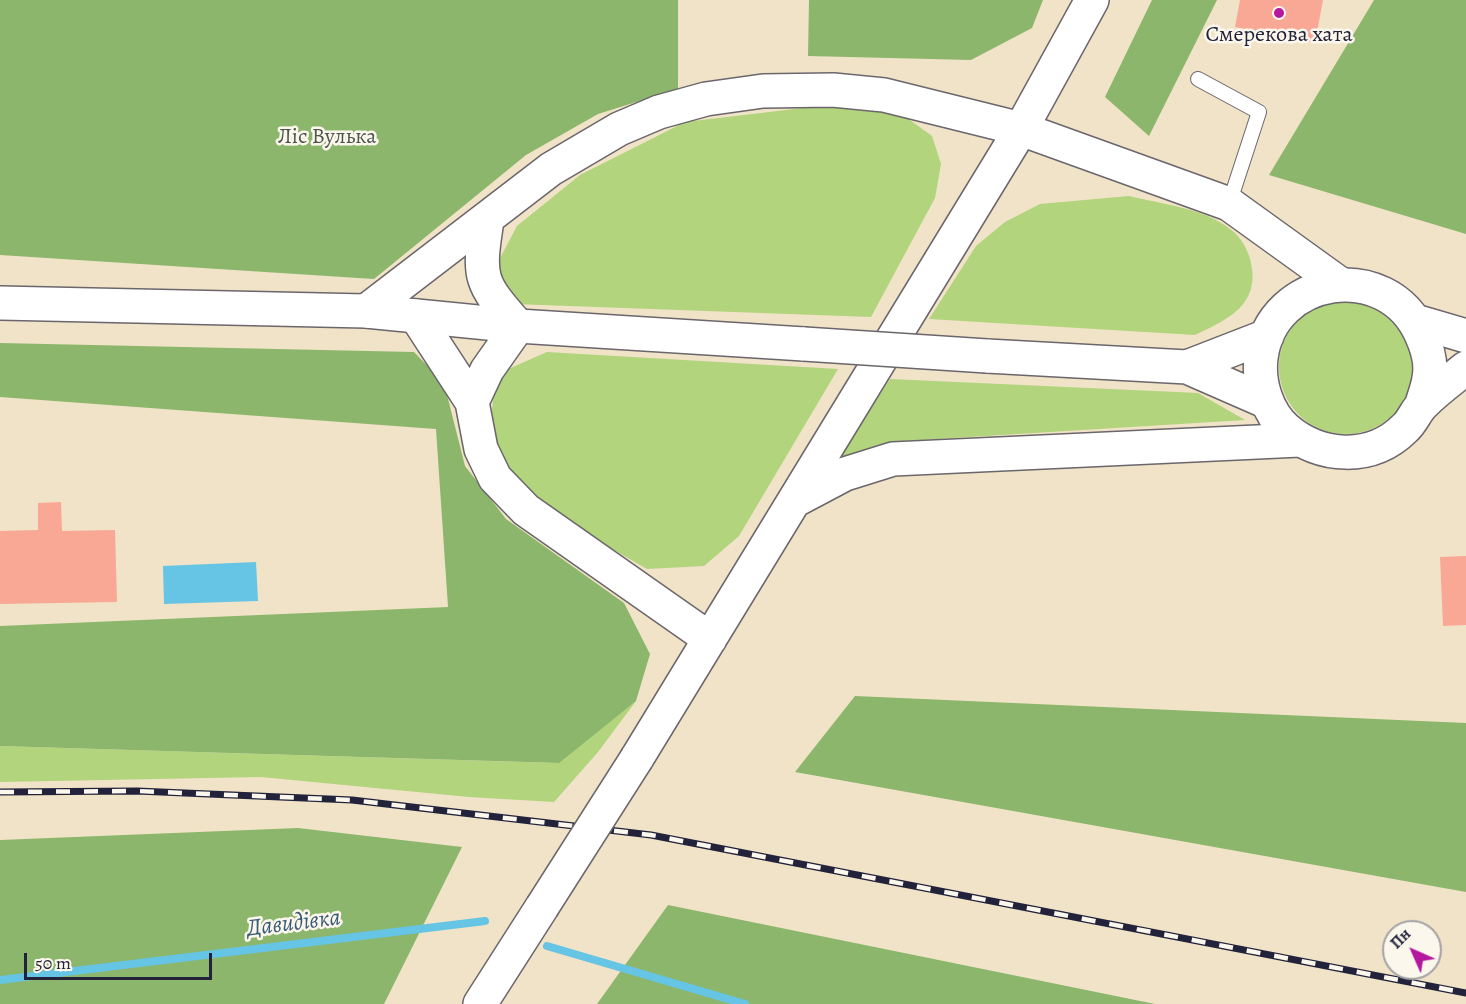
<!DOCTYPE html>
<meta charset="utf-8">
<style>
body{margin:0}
#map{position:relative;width:1466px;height:1004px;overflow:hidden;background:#f1e3c7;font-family:Alegreya,serif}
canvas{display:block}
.north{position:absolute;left:1382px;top:920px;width:60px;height:60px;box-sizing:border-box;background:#fbf7ec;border:2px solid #a4a2a5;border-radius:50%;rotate:315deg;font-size:16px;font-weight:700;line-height:24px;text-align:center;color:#22223b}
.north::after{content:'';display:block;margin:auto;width:21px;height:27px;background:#b5179e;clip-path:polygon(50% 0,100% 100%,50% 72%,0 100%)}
.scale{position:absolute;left:24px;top:953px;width:188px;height:27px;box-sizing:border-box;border:3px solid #22223b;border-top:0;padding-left:8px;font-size:18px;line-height:21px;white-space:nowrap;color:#22223b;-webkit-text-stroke:4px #fbf7ec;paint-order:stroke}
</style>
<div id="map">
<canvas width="1466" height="1004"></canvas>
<div class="north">Пн</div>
<div class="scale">50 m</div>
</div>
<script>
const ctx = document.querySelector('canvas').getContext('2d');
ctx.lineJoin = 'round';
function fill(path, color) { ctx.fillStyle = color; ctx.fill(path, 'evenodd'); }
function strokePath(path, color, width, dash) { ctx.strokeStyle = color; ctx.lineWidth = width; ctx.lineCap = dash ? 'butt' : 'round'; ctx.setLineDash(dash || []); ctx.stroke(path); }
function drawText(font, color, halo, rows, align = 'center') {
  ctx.font = font + ' Alegreya,serif'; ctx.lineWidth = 5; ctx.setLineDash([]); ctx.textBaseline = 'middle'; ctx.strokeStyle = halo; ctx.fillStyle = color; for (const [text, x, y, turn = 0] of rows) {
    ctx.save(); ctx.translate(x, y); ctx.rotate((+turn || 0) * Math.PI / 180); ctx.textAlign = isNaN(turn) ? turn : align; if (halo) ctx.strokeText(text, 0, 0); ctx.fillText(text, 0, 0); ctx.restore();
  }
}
const green = new Path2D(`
 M845,103l55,10 32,23 9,28 -6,34 -64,119 -357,-13 -11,-14 -5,-28 19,-36 63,-51 105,-53z
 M1129,196c32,8 75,12 101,33 10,7 17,19 20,30 12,45 -21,60 -55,76l-266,-16 47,-73 29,-24 35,-18z
 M1279 367a67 67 0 1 1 134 0a67 67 0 1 1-134 0Z
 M547,352l291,17 -99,167 -35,30 -57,3 -83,-48 -63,-58 -11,-36 4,-35 12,-22z
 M890,379l308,14 47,27 -357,22 -48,15z
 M636,701l-38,51 -44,50 -85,-5 -208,-20 -261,5v-36l556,17z`);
const forest = new Path2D(`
 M0,0h678v89l-80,25 -72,41 -152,124 -374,-24z
 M809,0h234l-11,28 -61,32 -163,-4z
 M1152,0h65l-68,136 -44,-39z
 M1374,0h92v234l-197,-59z
 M0,343l414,9 30,31 21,83 41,53 118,84 26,51 -14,47 -77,62 -559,-17v-120l448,-19 -12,-178 -436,-32z
 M855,696l611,27v169l-671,-120z
 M298,828l164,19 -78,157h-384v-164z
 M668,905l487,99h-558z`);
const water = new Path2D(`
 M256,562l2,39 -94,3 -1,-38z`);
const stream = new Path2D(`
 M547,946l198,58
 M0,980l485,-59`);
const building = new Path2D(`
 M1240,0h83l-8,43 -80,-16z
 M61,502l1,29 53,-1 2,72 -117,2v-73l38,-1v-27z
 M1466,556v69l-23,1 -3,-69z`);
const service = new Path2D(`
 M1198,79l61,33 -30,92`);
const primary = new Path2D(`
 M0,303l366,8 152,15 286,18
 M1415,321l51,15
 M987,356l200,11 80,35
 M1187,367l80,-31
 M1422,404c2,-8 6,-17 7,-26 3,-15 -2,-31 -8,-44 -34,-77 -150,-59 -160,24 -3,25 6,54 25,71 34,29 85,33 119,-1 8,-7 11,-18 19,-25 13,-13 28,-24 42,-35`);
const trunk = new Path2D(`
 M366,311l185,-142 68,-40 40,-17 47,-13 57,-8 70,-1 51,5 137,34 208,75 111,80
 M416,316l56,86 9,47 14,29 31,32 184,129
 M472,402l15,-32 31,-44c-39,-44 -40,-48 -31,-106
 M794,501l51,-27 48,-15 407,-19
 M637,758l384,-629 71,-129
 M480,1004l62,-97`);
const rail = new Path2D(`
 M0,792l137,-1 215,9 299,35 815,158`);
const primaryBridge = new Path2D(`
 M804,344l183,12`);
const trunkBridge = new Path2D(`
 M542,907l95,-149`);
const markers = [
 [1279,13,6,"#b5179e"]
];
const poiNames = [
 ["Смерекова хата",1279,36]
];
const parkNames = [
 ["Ліс Вулька",327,138]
];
const waterNames = [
 ["Давидівка",294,924,-7]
];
fill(green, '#b1d47d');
fill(forest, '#8cb66c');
fill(water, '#66c4e4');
strokePath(stream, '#66c4e4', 8);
fill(building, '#f9a896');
strokePath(service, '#6a666c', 16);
strokePath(primary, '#6a666c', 36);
strokePath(trunk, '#6a666c', 36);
strokePath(service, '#fff', 14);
strokePath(primary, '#fff', 33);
strokePath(trunk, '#fff', 33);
strokePath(rail, '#22223b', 7);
strokePath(rail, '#fbf7ec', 4.5, [14]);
strokePath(primaryBridge, '#6a666c', 36, []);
strokePath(trunkBridge, '#6a666c', 36, []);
strokePath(primaryBridge, '#fff', 33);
strokePath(trunkBridge, '#fff', 33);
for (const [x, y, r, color] of markers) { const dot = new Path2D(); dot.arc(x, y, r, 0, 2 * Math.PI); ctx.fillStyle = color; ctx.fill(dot); strokePath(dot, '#fbf7ec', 2); }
drawText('22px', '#22223b', '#fbf7ec', poiNames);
drawText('22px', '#4d574f', '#fbf7ec', parkNames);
drawText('italic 24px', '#3a5b76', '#fbf7ec', waterNames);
</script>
